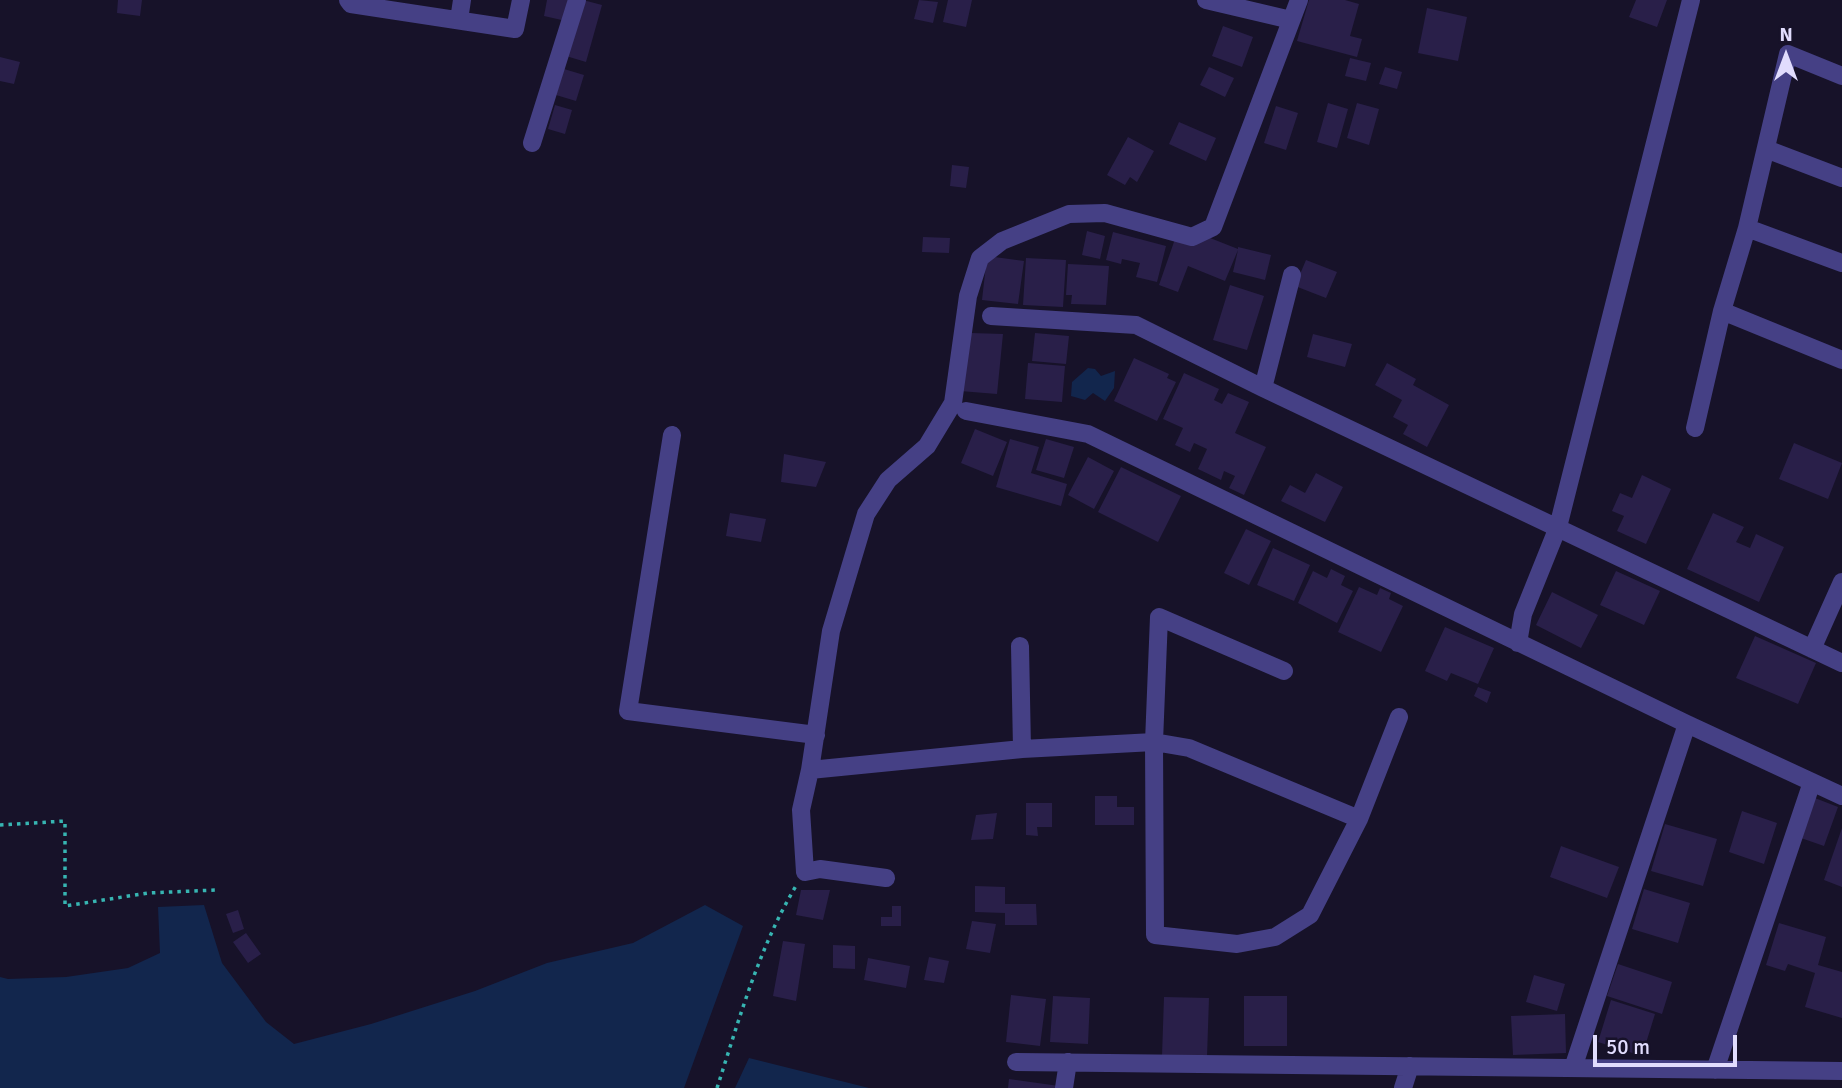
<!DOCTYPE html>
<style>
body{margin:0}
#map{position:relative;width:1842px;height:1088px;overflow:hidden;background:#171229;font-family:Signika,sans-serif}
canvas{display:block}
.north{position:absolute;left:1751px;top:21px;width:70px;height:70px;-webkit-text-stroke:5px #171229;paint-order:stroke;rotate:0deg;font-size:19px;font-weight:700;line-height:28px;text-align:center;color:#e1dcfd}
.north::after{content:'';display:block;margin:auto;width:24px;height:32px;background:#e1dcfd;clip-path:polygon(50% 0,100% 100%,50% 72%,0 100%)}
.scale{position:absolute;left:1593px;top:1035px;width:144px;height:32px;box-sizing:border-box;border:4px solid #e1dcfd;border-top:0;padding-left:9px;font-size:21px;line-height:24px;white-space:nowrap;color:#e1dcfd;-webkit-text-stroke:5px #171229;paint-order:stroke}
</style>
<div id="map">
<canvas width="1842" height="1088"></canvas>
<div class="north">N</div>
<div class="scale">50 m</div>
</div>
<script>
const ctx = document.querySelector('canvas').getContext('2d');
ctx.lineJoin = 'round';
function fill(path, color) { ctx.fillStyle = color; ctx.fill(path, 'evenodd'); }
function strokePath(path, color, width, dash) { ctx.strokeStyle = color; ctx.lineWidth = width; ctx.lineCap = dash ? 'butt' : 'round'; ctx.setLineDash(dash || []); ctx.stroke(path); }
const water = new Path2D(`
 M1088,368l7,1 6,7 14,-5 -1,17 -9,13 -12,-8 -8,7 -14,-4 1,-14z
 M204,905l18,58 44,59 28,22 77,-20 104,-33 72,-28 86,-20 72,-38 38,21 -59,162h-684v-111l8,2 58,-2 62,-9 32,-15 -2,-46z
 M749,1058l120,30h-134z`);
const building = new Path2D(`
 M118,0h24l-2,16 -23,-3z
 M547,0h23l-4,21 -22,-5z
 M583,0l19,5 -16,57 -20,-6z
 M919,0l19,2 -5,21 -19,-4z
 M948,0h24l-6,27 -23,-5z
 M1309,0h36l14,4 -9,32 12,3 -5,18 -60,-16z
 M1636,0h31l-10,27 -28,-10z
 M1427,8l40,9 -9,44 -40,-8z
 M1223,26l30,11 -11,30 -30,-11z
 M0,57l20,5 -6,22 -14,-3z
 M1350,58l21,5 -5,18 -21,-5z
 M1209,67l25,11 -9,19 -25,-12z
 M1385,67l17,5 -5,17 -18,-5z
 M564,69l20,6 -8,26 -20,-6z
 M1328,103l20,6 -11,39 -20,-6z
 M1357,103l22,6 -10,36 -22,-7z
 M555,105l17,5 -7,24 -17,-5z
 M1276,106l22,7 -12,37 -22,-7z
 M1179,122l37,16 -10,23 -37,-17z
 M1128,137l26,14 -17,31 -7,-5 -5,8 -18,-10z
 M952,165l17,2 -3,21 -16,-2z
 M1087,231l18,5 -5,23 -18,-4z
 M1113,232l53,14 -9,36 -21,-5 4,-14 -18,-4 -1,5 -15,-4z
 M1200,234l38,15v-2l33,8 -6,25 -32,-8 5,-22 -13,31 -37,-15 -10,26 -19,-7 16,-46 20,7z
 M923,237l27,1 -1,15 -27,-1z
 M987,256l37,5 -6,43 -36,-4z
 M1026,258l40,2 -3,47 -40,-2z
 M1306,260l31,12 -11,26 -31,-12z
 M1068,264l41,2 -3,39 -35,-1 1,-9h-6z
 M1230,285l34,11 -17,54 -34,-10z
 M971,333l32,1 -6,60 -37,-3z
 M1035,333l34,3 -3,28 -34,-3z
 M1313,334l39,10 -7,23 -38,-10z
 M1134,358l35,16 -2,4 9,4 -19,39 -43,-20z
 M1028,363l37,3 -3,36 -37,-3z
 M1387,363l29,16 -3,6 36,20 -22,42 -24,-13 5,-9 -15,-8 9,-17 -27,-15z
 M1184,373l35,16 -5,11 8,4 6,-11 21,9 -14,31 31,14 -22,48 -15,-7 6,-12 -11,-5 -3,9 -23,-11 9,-20 -13,-6 -4,9 -15,-7 8,-17 -20,-9z
 M975,429l32,13 -14,34 -32,-13z
 M1010,439l29,8 -8,26 36,11 -6,22 -65,-19z
 M1046,439l28,8 -10,31 -28,-8z
 M1794,443l48,20 -14,36 -49,-20z
 M784,454l42,8 -10,25 -35,-5z
 M1088,457l26,14 -20,38 -26,-14z
 M1121,467l60,29 -23,46 -60,-30z
 M1316,473l27,14 -18,35 -44,-21 9,-16 15,8z
 M1642,475l29,14 -25,55 -29,-13 7,-15 -12,-5 8,-18 12,5z
 M730,513l36,6 -5,23 -35,-6z
 M1713,513l31,14 -8,15 14,6 6,-14 28,13 -25,55 -72,-33z
 M1246,529l25,12 -22,44 -25,-12z
 M1273,548l37,17 -16,36 -37,-16z
 M1331,569l14,7 -4,9 12,6 -16,32 -39,-20 15,-32 14,7z
 M1616,571l44,20 -16,34 -44,-20z
 M1359,587l18,8 3,-7 11,5 -2,6 14,7 -22,46 -43,-20z
 M1552,592l46,23 -17,33 -45,-23z
 M1445,627l49,21 -16,36 -27,-11 -4,8 -22,-10z
 M1755,636l61,27 -18,41 -62,-26z
 M1478,687l13,5 -4,11 -13,-7z
 M1095,796h22v11h17v18h-39z
 M1815,798l23,9 -14,39 -23,-8z
 M1026,803h26v24h-15l1,9 -12,-1z
 M1742,811l35,12 -13,41 -35,-12z
 M997,813l-4,26 -22,1 5,-25z
 M1665,824l52,15 -14,47 -52,-15z
 M1842,828v59l-18,-7z
 M1561,846l58,21 -12,31 -57,-21z
 M975,886l30,1v17h31l1,21h-32v-12l-30,-1z
 M1644,889l46,14 -12,40 -46,-14z
 M801,890h29l-7,30 -27,-5z
 M892,906h9v20h-20v-9h11z
 M238,910l6,19 -11,4 -7,-19z
 M972,921l24,3 -6,29 -24,-4z
 M1779,923l47,14 -8,28 24,7v46l-37,-11 10,-34 -27,-9 -3,7 -19,-6z
 M246,933l15,21 -13,9 -15,-21z
 M783,941l22,3 -9,57 -23,-5z
 M833,945l22,1v23l-22,-1z
 M929,957l20,4 -5,22 -20,-3z
 M868,958l42,8 -4,22 -42,-8z
 M1618,964l54,18 -10,32 -55,-18z
 M1534,975l31,9 -8,27 -31,-9z
 M1011,995l35,4 -6,47 -34,-4z
 M1053,996l37,2 -2,46 -38,-2z
 M1244,996h43v50h-43z
 M1164,997l45,1 -2,59 -45,-1z
 M1611,1000l44,14 -13,42 -44,-14z
 M1565,1014l1,39 -53,2 -2,-39z
 M1009,1079l50,7v2h-51z`);
const path = new Path2D(`
 M0,825l65,-4v85l83,-13 67,-3
 M717,1088c22,-68 42,-141 79,-202`);
const minor = new Path2D(`
 M348,0l3,4 164,25 6,-29
 M1206,0l85,20
 M459,20l3,-20
 M532,143l45,-143
 M1766,149l76,29
 M1747,228l95,35
 M1722,311l120,49
 M991,316l145,9 127,63 579,275
 M1263,388l29,-113
 M966,411l122,23 599,290 155,72
 M1695,428l27,-117 25,-83 41,-174 54,22
 M672,435l-44,276 188,24
 M1518,643l5,-29 35,-87 133,-527
 M1020,646l2,103
 M1812,649l30,-67
 M1284,671l-125,-54 -5,125 1,193 82,9 38,-7 35,-22 49,-96 40,-102
 M810,770l212,-21 132,-7 35,6 170,71
 M886,878l-66,-9 -15,3 -4,-62 9,-40 21,-139 35,-117 22,-34 39,-34 26,-43 15,-107 12,-38 22,-17 67,-27 36,-1 87,24 21,-10 86,-227
 M1016,1062l826,9
 M1573,1068l114,-344
 M1715,1070l97,-288
 M1064,1088l4,-26
 M1403,1088l7,-22`);
fill(water, '#12264d');
fill(building, '#291f49');
strokePath(path, '#37b5b2', 3.5, [3.5, 5]);
strokePath(minor, '#454085', 18);
</script>
